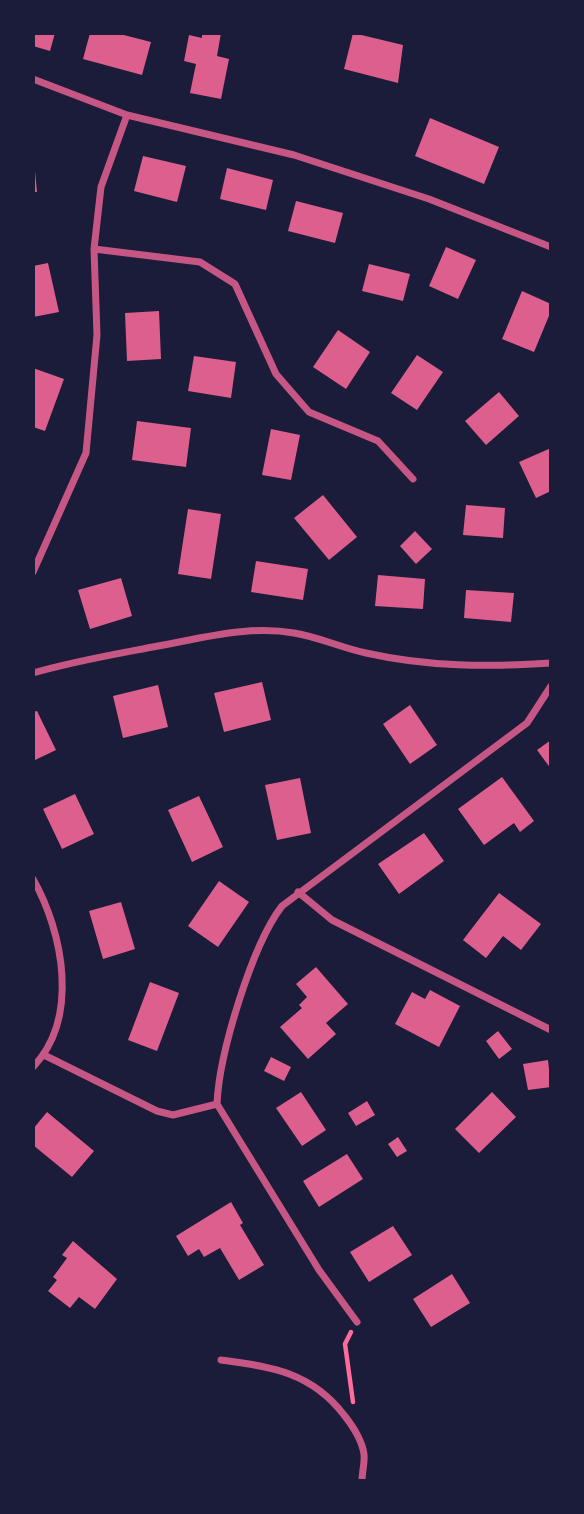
<!DOCTYPE html>
<style>
body{margin:0}
#map{position:relative;width:584px;height:1514px;overflow:hidden;background:#1b1b3a;font-family:"Varela Round",sans-serif}
canvas{display:block}
.frame{position:absolute;inset:0;border:35px solid #1b1b3a;pointer-events:none}
</style>
<div id="map">
<canvas width="584" height="1514"></canvas>
<div class="frame"></div>
</div>
<script>
const ctx = document.querySelector('canvas').getContext('2d');
ctx.lineJoin = 'round';
function fill(path, color) { ctx.fillStyle = color; ctx.fill(path, 'evenodd'); }
function strokePath(path, color, width, dash) { ctx.strokeStyle = color; ctx.lineWidth = width; ctx.lineCap = dash ? 'butt' : 'round'; ctx.setLineDash(dash || []); ctx.stroke(path); }
const building = new Path2D(`
 M33,33h22l-5,18 -17,-5z
 M90,33h26l35,9 -9,33 -59,-16z
 M202,33h19l-4,23 12,3 -8,40 -31,-6 6,-29 -12,-3 5,-26 13,3z
 M353,33l50,12 -5,38 -54,-14z
 M430,118l69,29 -15,37 -69,-28z
 M143,156l43,10 -9,36 -43,-11z
 M227,168l46,12 -7,30 -46,-11z
 M33,171h2l2,21h-4z
 M296,201l47,12 -8,30 -47,-12z
 M446,247l30,13 -18,39 -29,-13z
 M48,263l11,49 -26,5v-51z
 M369,264l41,10 -7,27 -41,-10z
 M522,291l29,13v7l-17,41 -32,-13z
 M159,311l2,48 -34,2 -2,-48z
 M338,330l32,22 -24,37 -33,-22z
 M417,355l26,17 -26,38 -26,-17z
 M194,356l42,6 -5,36 -43,-7z
 M33,368l31,11 -19,52 -12,-4z
 M499,392l20,24 -33,29 -21,-24z
 M137,421l54,7 -5,39 -54,-7z
 M271,429l29,6 -9,45 -29,-5z
 M551,448v43l-15,7 -17,-36z
 M323,495l34,42 -28,23 -35,-42z
 M466,505l39,3 -2,30 -40,-3z
 M188,509l33,5 -10,65 -33,-5z
 M415,531l17,18 -16,15 -16,-18z
 M256,561l52,8 -5,31 -52,-8z
 M378,575l47,4 -2,30 -48,-3z
 M121,578l11,38 -42,13 -12,-39z
 M466,590l48,3 -3,29 -47,-4z
 M262,682l9,38 -47,12 -10,-39z
 M158,685l10,42 -45,11 -10,-42z
 M410,705l27,40 -27,19 -27,-40z
 M37,711l19,39 -23,11v-49z
 M551,740v29l-14,-19z
 M502,777l32,44 -14,11 -6,-9 -30,22 -26,-36z
 M300,778l11,55 -34,7 -12,-55z
 M75,794l19,40 -32,15 -19,-40z
 M199,796l24,51 -31,15 -24,-52z
 M424,833l20,28 -45,33 -21,-30z
 M219,881l30,21 -31,45 -30,-21z
 M499,893l42,31 -20,26 -18,-14 -17,22 -23,-18z
 M121,902l14,47 -32,10 -14,-48z
 M316,967l32,37 -22,19 10,11 -28,25 -28,-32 22,-19 -3,-3 8,-8 -11,-13z
 M150,982l29,11 -22,58 -29,-11z
 M430,990l30,16 -21,41 -44,-23 17,-32 13,7z
 M498,1031l14,18 -13,10 -13,-18z
 M271,1057l20,10 -7,14 -20,-10z
 M548,1060l3,27 -23,3 -5,-26z
 M301,1092l25,38 -24,16 -26,-38z
 M492,1092l24,25 -37,36 -24,-24z
 M367,1101l8,14 -19,11 -8,-13z
 M47,1112l47,39 -22,26 -39,-32v-16z
 M398,1137l9,14 -10,6 -9,-13z
 M347,1154l16,25 -44,28 -16,-26z
 M231,1202l12,21 -3,2 24,40 -25,15 -19,-32 -16,9 -5,-8 -11,7 -12,-20z
 M393,1226l19,29 -43,27 -19,-30z
 M73,1241l44,38 -22,30 -16,-12 -9,11 -22,-17 9,-11 -4,-3 14,-19 -5,-3z
 M452,1274l18,29 -39,24 -18,-28z`);
const path = new Path2D(`
 M351,1332l-6,12 8,58`);
const minor = new Path2D(`
 M33,79l94,36
 M94,249l106,13 35,22 41,90 33,38 69,29 35,38
 M33,572l53,-119 11,-118 -3,-86 7,-62 26,-72 167,40 135,44 122,48
 M33,673c41,-12 83,-19 125,-27 44,-8 91,-21 136,-13 25,4 48,15 72,20 62,14 122,14 185,10
 M33,879c30,53 47,139 0,188
 M298,892l34,28 219,110
 M44,1055l113,56 16,4 44,-11 102,166 38,52
 M217,1104c2,-50 35,-159 65,-198l245,-183 24,-37
 M221,1360c50,6 91,13 123,55 8,10 18,26 20,39 1,8 -2,18 -2,27`);
fill(building, '#dd5f8e');
strokePath(path, '#ff6b9d', 4.5);
strokePath(minor, '#c65784', 7);
</script>
